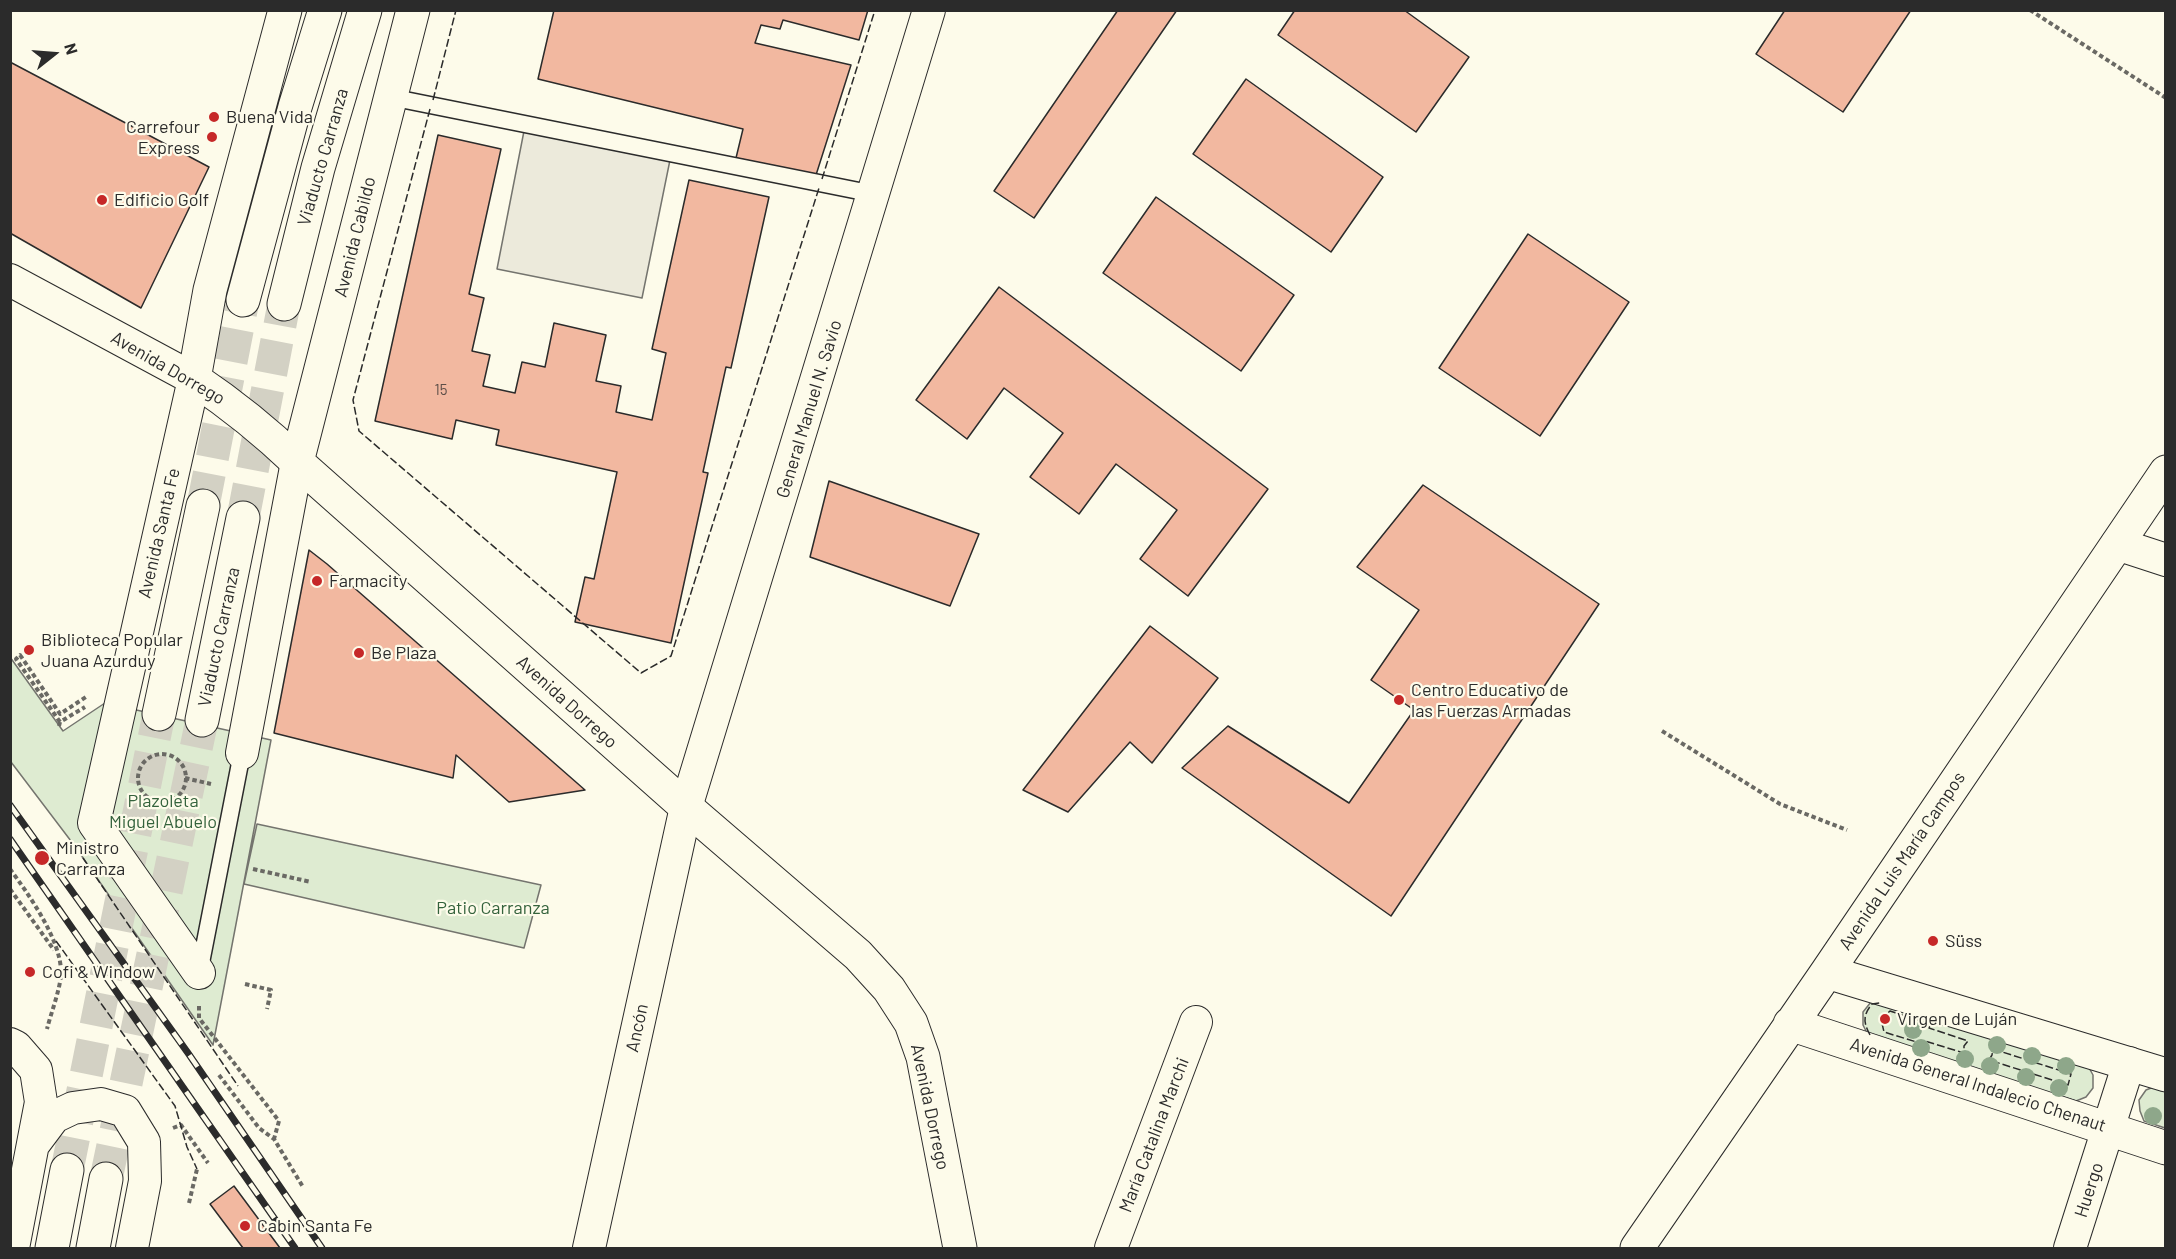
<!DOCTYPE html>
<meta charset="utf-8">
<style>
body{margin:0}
#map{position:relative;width:2176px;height:1259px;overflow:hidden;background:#fdfbea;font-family:Barlow,sans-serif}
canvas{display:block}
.frame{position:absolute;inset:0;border:12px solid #2b2b2b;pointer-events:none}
.north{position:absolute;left:24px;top:24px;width:60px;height:60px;-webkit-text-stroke:4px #fdfbea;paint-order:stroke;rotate:73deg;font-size:16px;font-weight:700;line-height:24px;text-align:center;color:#2b2b2b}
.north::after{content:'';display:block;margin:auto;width:21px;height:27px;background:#2b2b2b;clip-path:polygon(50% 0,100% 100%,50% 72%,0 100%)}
</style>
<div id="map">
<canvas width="2176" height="1259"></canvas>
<div class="frame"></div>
<div class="north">N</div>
</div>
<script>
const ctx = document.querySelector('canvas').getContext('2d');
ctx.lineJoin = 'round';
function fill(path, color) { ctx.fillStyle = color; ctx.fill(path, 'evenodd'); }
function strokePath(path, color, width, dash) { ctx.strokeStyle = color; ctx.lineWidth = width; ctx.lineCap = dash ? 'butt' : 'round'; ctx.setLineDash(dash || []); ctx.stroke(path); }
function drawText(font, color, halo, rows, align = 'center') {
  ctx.font = font + ' Barlow,sans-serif'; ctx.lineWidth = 4.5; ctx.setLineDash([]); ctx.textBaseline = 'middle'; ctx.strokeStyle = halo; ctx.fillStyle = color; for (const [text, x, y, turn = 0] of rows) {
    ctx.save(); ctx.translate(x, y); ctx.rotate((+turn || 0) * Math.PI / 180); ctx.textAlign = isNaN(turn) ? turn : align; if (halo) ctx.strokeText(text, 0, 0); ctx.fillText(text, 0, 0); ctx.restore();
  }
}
const green = new Path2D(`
 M10,657l53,74 42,-28 166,37 -58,305 -139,-200 -63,-83z
 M257,824l284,61 -17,63 -280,-64z
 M1871,1002l217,64 5,9v13l-7,9 -10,4 -207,-64 -6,-12v-13z
 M2156,1086l9,3v39l-21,-7 -4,-10 -1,-11 7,-10z`);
const parking = new Path2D(`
 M524,131l146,29 -28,138 -145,-29z`);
const building = new Path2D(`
 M554,10h314l-9,30 -76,-20 -3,9 -19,-4 -6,18 96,22 -35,110 -80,-17 7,-29 -205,-50z
 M1118,10h59l-143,208 -40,-27z
 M1295,10h109l65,47 -53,75 -138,-97z
 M1785,10h126l-68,102 -87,-58z
 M10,62l199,105 -68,141 -131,-75z
 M1246,79l137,98 -52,75 -138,-98z
 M438,135l63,14 -32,145 15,4 -12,53 18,4 -7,31 32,7 7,-31 23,5 9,-44 52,12 -10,46 25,5 -5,26 36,8 14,-67 -14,-4 37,-169 80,17 -38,171 -5,-1 -23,105 5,1 -37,170 -96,-21 10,-45 9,2 23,-107 -121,-27 3,-15 -43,-10 -4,19 -77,-18z
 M1156,197l138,98 -53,76 -138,-98z
 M1528,234l101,68 -89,134 -101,-68z
 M999,287l269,202 -80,107 -48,-37 37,-49 -61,-46 -37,50 -49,-37 33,-44 -59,-45 -37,51 -51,-39z
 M829,481l150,53 -29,72 -140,-49z
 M1423,485l176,119 -208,312 -209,-148 46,-42 121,77 65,-93 -43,-30 48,-70 -62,-43z
 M309,550l18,14 258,226 -76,12 -53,-47 -3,23 -179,-45z
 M1150,626l68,52 -66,85 -22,-21 -62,70 -45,-22z
 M234,1186l46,62h-37l-33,-44z`);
const secondaryTunnel = new Path2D(`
 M203,506l40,-206
 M243,518l41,-214
 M67,1170l92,-456
 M106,1179l96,-459`);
const path = new Path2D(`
 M2030,10l136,88
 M60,722l-44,-63 4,-4 40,59 26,-17
 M59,726l1,-4 25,-15
 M1662,731l118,73 67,26
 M138 778a24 24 0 1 1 48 0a24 24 0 1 1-48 0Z
 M185,778l26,6
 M10,869c19,26 52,72 51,105 -1,16 -10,39 -14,55
 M253,869l58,13
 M10,889l44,61
 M245,984l26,6 -4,19
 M199,1006v12l80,103 -5,18
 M219,1075l40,53 15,11 29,48
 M173,1128l8,-3 27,38
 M189,1203l8,-34`);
const lane = new Path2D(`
 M390,97l484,97
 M199,973l43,-220`);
const street = new Path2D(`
 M10,280l184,99 -100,444 105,150
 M2117,544l49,16
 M242,753l55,-291
 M10,1044l6,3 20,23 5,32 -28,146
 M33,1145l21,-28 19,-9 28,-4 24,7 19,31 1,39 -13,67
 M589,1248l97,-441 243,-797
 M1111,1248l85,-226
 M2070,1248l59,-185`);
const secondary = new Path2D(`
 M285,10l-75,280 -16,89c37,25 71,52 103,83l389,345 172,148 31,34 22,34 12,34 37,191
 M243,300l52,-193 30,-97
 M284,304l34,-136 47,-158
 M297,462l116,-452
 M159,714l44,-208
 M202,720l41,-202
 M1827,972l339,103
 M1790,1024l376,124
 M52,1248l15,-78
 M93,1248l13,-69
 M1637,1248l190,-276 339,-500`);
const rail = new Path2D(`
 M10,805l178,248 134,195
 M10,839l285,409`);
const fence = new Path2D(`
 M433,100l23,-90
 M430,109l-77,291 6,31 282,242 30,-17 148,-468
 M822,179l53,-169
 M83,858l155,228
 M56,941l119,165 12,41 10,22
 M1890,1011l40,13 -1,4 39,13 -4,5v7l-39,-12 -2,3 -39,-12 -3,-13z
 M1870,1035c-7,-13 -7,-20 2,-31l8,-1
 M1993,1049l78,25 -3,11 -79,-25 3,-5z`);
const trees = [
 [1913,1030],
 [1997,1045],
 [1921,1048],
 [2032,1056],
 [1965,1059],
 [1990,1066],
 [2066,1066],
 [2026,1077],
 [2059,1088],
 [2153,1116]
];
const markers = [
 [214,117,6,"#c62828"],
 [212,137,6,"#c62828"],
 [102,200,6,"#c62828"],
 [317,581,6,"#c62828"],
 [29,650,6,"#c62828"],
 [359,653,6,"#c62828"],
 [1399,700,6,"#c62828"],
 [42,858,8,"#c62828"],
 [1933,941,6,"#c62828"],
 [30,972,6,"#c62828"],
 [1885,1019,6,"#c62828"],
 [245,1226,6,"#c62828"]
];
const numberNames = [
 ["15",441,390]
];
const poiNames = [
 ["Buena Vida",226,117],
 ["Carrefour",200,127,"right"],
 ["Express",200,148,"right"],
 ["Edificio Golf",114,200],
 ["Farmacity",329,581],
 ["Biblioteca Popular",41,640],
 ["Juana Azurduy",41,661],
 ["Be Plaza",371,653],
 ["Centro Educativo de",1411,690],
 ["las Fuerzas Armadas",1411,711],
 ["Ministro",56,848],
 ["Carranza",56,869],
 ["Süss",1945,941],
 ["Cofi & Window",42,972],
 ["Virgen de Luján",1897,1019],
 ["Cabin Santa Fe",257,1226]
];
const streetNames = [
 ["Viaducto Carranza",323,157,-74],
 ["Avenida Cabildo",355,237,-76],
 ["Avenida Dorrego",168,368,30],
 ["General Manuel N. Savio",809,409,-73],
 ["Avenida Santa Fe",159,533,-77],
 ["Viaducto Carranza",219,637,-78],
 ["Avenida Dorrego",567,702,42],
 ["Avenida Luis María Campos",1902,861,-56],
 ["Ancón",637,1028,-78],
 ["Avenida General Indalecio Chenaut",1978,1085,18],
 ["Avenida Dorrego",930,1107,78],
 ["María Catalina Marchi",1154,1135,-69],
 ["Huergo",2089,1190,-72]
];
const parkNames = [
 ["Plazoleta",163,801],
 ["Miguel Abuelo",163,822],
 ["Patio Carranza",493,908]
];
fill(green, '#deebd1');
strokePath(green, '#74746e', 1.5);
fill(parking, '#eceadb');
strokePath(parking, '#74746e', 1.5);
fill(building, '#f2b8a0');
strokePath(building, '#2b2b2b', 1.5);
strokePath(secondaryTunnel, '#d3d1c4', 33, [33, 16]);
strokePath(lane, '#2b2b2b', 19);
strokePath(street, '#2b2b2b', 34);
strokePath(secondary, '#2b2b2b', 35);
strokePath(path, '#6a6964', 4, [4.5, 3]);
strokePath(lane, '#fdfbea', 16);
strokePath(street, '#fdfbea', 32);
strokePath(secondary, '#fdfbea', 33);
strokePath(rail, '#2b2b2b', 7);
strokePath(rail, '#fdfbea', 4.5, [14]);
strokePath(fence, '#2b2b2b', 1.5, [8, 3]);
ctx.fillStyle = '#8ea78a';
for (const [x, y] of trees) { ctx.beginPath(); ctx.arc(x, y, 9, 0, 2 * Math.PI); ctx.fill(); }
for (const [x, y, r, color] of markers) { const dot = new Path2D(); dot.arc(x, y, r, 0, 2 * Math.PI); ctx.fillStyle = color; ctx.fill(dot); strokePath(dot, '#fdfbea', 2); }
drawText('15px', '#5d4e48', null, numberNames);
drawText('18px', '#2b2b2b', '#fdfbea', poiNames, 'left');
drawText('18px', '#2b2b2b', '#fdfbea', streetNames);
drawText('18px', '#34623c', '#fdfbea', parkNames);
</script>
